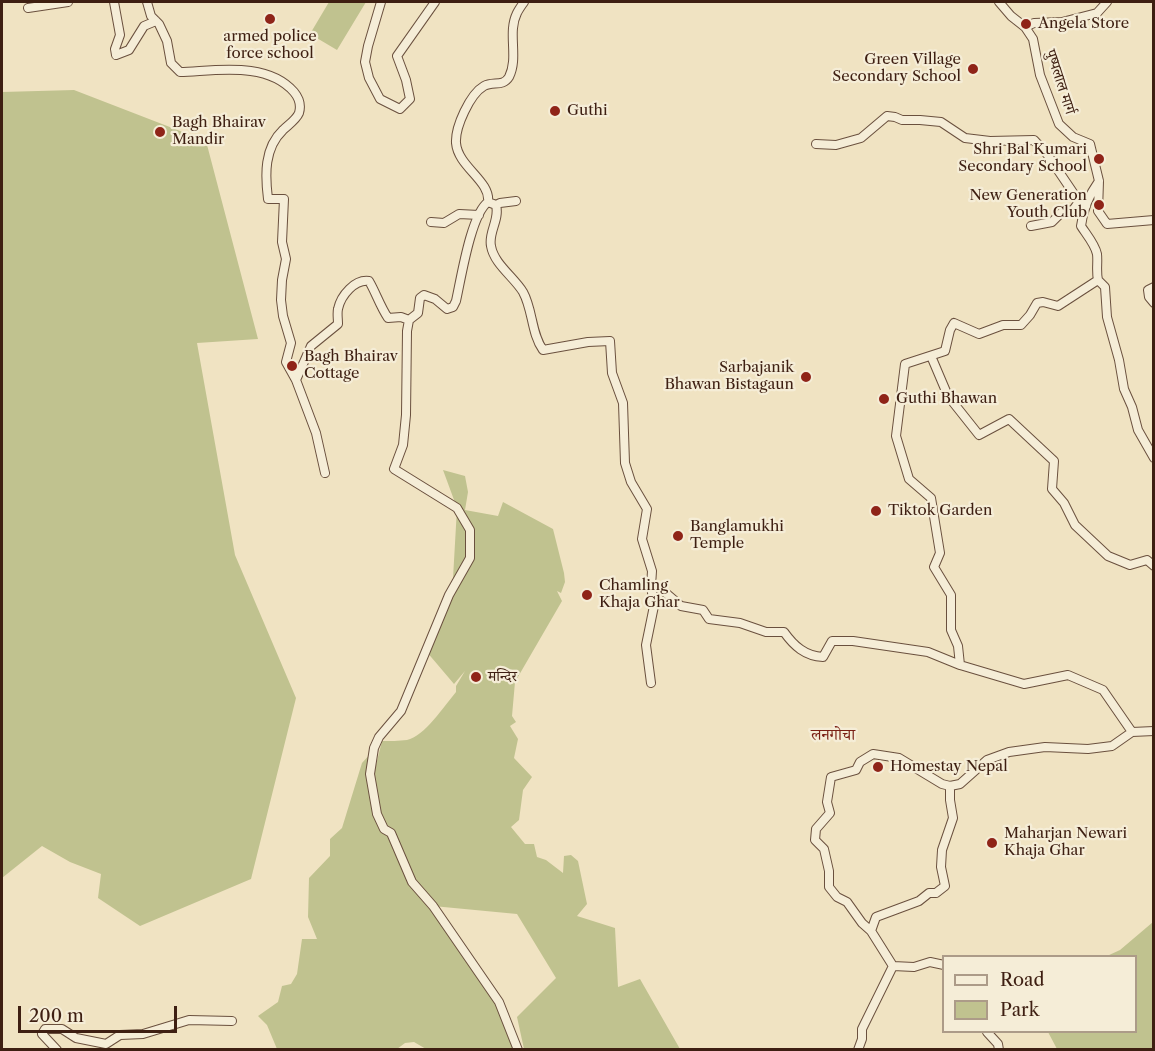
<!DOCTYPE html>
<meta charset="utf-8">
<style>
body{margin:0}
#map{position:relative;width:1155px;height:1051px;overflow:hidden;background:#f0e3c2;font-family:"Libre Caslon Text",serif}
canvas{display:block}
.frame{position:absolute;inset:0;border:3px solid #3e1f12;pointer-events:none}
.legend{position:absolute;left:942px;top:955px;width:195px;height:78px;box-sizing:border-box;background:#f5edd7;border:2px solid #ac9b88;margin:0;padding:8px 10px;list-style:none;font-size:18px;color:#3e1f12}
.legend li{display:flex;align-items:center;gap:12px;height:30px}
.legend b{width:30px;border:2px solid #ac9b88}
.scale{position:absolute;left:18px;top:1006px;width:159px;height:27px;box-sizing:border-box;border:3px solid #3e1f12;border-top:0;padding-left:8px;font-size:18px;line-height:21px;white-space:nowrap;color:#3e1f12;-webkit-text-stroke:4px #f5edd7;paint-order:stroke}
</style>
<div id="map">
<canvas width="1155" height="1051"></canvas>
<div class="frame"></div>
<ul class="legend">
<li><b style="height:8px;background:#f5edd7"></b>Road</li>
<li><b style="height:16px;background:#c0c28f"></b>Park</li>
</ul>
<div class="scale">200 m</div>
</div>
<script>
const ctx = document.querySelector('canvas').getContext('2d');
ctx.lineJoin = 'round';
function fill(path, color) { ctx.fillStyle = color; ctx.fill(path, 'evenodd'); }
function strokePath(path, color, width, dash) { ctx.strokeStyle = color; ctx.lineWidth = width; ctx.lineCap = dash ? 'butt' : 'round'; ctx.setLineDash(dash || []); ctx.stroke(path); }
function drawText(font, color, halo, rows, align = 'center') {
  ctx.font = font + ' "Libre Caslon Text","Noto Serif Devanagari",serif'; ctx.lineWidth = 4.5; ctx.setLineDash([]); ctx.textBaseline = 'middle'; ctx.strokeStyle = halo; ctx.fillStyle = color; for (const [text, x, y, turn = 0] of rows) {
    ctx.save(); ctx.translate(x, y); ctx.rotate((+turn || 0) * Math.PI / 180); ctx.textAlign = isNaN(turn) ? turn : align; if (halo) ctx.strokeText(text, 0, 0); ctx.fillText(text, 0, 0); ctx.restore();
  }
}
const green = new Path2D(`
 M329,2h37l-29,48 -27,-16z
 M74,90l132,51 52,198 -61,4 38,212 61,143 -45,181 -111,47 -42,-28 3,-24 -31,-12 -28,-16 -40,32v-786z
 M443,470l22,6 3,16 -3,18 33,6 5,-14 50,27 11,44 1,9 -4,11 -4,-2 5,10 -47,81 -3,34 4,6 -6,4 8,13 -4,19 18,19 -9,13 -4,30 -8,7 14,17h9l3,13 9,3 17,13 1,-17 7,-1 7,6 9,43 -10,12 38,12 3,59 22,-8 40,70h-156l-7,-32 39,-39 -39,-64 -84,-8 62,94 19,49h-88l-12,-7 -9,1 -8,6h-120l-10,-24 -9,-9 20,-14 4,-16 9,-2 6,-10 5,-35h15l-9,-22 1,-39 21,-22v-17l12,-11 20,-65 9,-10 7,63 1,-11 -5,-32 8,-32c8,0 17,0 25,-1 17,-3 38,-35 49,-48v-6l9,-15 -11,13 -28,-33 26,-55 5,-88z
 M1153,922v127h-96l-9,-17h88v-76h-29l13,-6z`);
const minor = new Path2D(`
 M114,2l6,33 -5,14 1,6 13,-5 15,-24 12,-5
 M147,2l4,14 8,8 8,17 4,22 9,9c36,-1 87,-11 114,20 5,6 7,14 5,21 -3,7 -11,12 -16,17 -19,18 -18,45 -15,69h16l-2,43 4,17 -4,21 -1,20 2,16 8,27 -5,19 10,18 20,53 9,40
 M381,2l-13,44 -3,16 4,16 11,21 20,10 10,-10 -4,-19 -9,-24 38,-54
 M999,2l12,14 14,11 8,12 7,36 19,49 14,13 17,7 9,37 -1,30 9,13 47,-4
 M28,8l40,-6
 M1025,27l9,-4 28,-1 35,-9 10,-11
 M816,144l20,1 25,-7 26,-22 8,1 7,3h18l21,2 24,16 25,3 44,-1 13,14 27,40 12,12
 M1099,181c-10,14 -16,28 -18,45 5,8 14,18 16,28 1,8 -1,17 1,26l-40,26 -15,-4 -6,1 -7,12 -9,10h-18l-24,9 -25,-11 -4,7 -5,21 -40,13 -9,72 13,43 22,19 9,55 -6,14 17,28v35l7,16 2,19 64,19 44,-9 35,15 29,42
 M488,202l8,3c4,15 -8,27 -5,41 3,18 23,31 32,46 10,18 8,41 20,58l45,-8 22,-1 2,32 11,30 2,60 6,19 16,27 -5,30 10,32 -1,15 9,2 21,18 22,4 6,9 31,4 26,9h18c10,14 21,24 39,25l9,-16h21l75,11 32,13
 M496,205l4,-2 16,-2
 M431,222l13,1 15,-9 20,1
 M1031,226l21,-4 10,-10 11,-2 5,-7 7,3
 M1098,280l7,7 2,30 12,43 5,29 8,18 6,23 16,28
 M1154,287l-6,3 1,7 5,6
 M931,356l17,40 31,39 30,-16 45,42 -2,28 12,14 11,22 33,31 22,9 17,-5 7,6
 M296,380l15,-34 27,-22c0,-5 -1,-11 0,-15 3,-14 17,-30 31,-28 7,12 11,25 19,37l13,-1 8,3
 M651,683l-5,-38 8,-39 -3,-20
 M871,931l5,-14 43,-16 10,-8h7l9,-7 -4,-19 1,-17 11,-32 -3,-18v-14
 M944,965l-14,-3 -16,5 -21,-1 -22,-35 -9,-8 -15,-21 -10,-5 -8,-10v-16l-5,-22 -9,-9 1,-11 14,-16 -3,-11 4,-25 25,-7 4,-8 13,-8 26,4 43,26 8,2 10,-2 27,-24 22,-8 36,-5 43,2 24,-3 20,-14 22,-1
 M987,1032l11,12 1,6
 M57,1050l-15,-16 3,-5h17l14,9 30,6 14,-9 23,-1 46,-14 43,1
 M518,1050l-19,-48 -66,-96 -21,-24 -21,-49 -7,-4 -7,-15 -7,-40 4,-26 5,-11 22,-26 48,-116 21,-37v-28l-13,-22 -63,-39 9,-24 3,-30 1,-84 2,-11 9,-7 2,-15 4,-3 11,4 12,10 6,-2 3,-6c5,-22 15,-87 32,-99 3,-21 -30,-35 -32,-59 -1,-16 14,-49 28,-57 9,-5 19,1 25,-9 10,-20 -2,-44 8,-64 2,-4 5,-8 7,-11
 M858,1050l4,-11v-10l31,-63`);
const markers = [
 [270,19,6,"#8f2418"],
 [1026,24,6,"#8f2418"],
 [973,69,6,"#8f2418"],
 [555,111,6,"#8f2418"],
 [160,132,6,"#8f2418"],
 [1099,159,6,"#8f2418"],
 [1099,205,6,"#8f2418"],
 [292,366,6,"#8f2418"],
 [806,377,6,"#8f2418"],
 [884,399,6,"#8f2418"],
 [876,511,6,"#8f2418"],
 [678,536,6,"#8f2418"],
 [587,595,6,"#8f2418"],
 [476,677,6,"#8f2418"],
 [878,767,6,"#8f2418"],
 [992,843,6,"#8f2418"]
];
const poiNames = [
 ["Angela Store",1038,24],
 ["armed police",270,37,"center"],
 ["force school",270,54,"center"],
 ["Green Village",961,60,"right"],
 ["Secondary School",961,77,"right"],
 ["Guthi",567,111],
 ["Bagh Bhairav",172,123],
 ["Mandir",172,140],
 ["Shri Bal Kumari",1087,150,"right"],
 ["Secondary School",1087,167,"right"],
 ["New Generation",1087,196,"right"],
 ["Youth Club",1087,213,"right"],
 ["Bagh Bhairav",304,357],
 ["Cottage",304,374],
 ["Sarbajanik",794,368,"right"],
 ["Bhawan Bistagaun",794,385,"right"],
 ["Guthi Bhawan",896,399],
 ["Tiktok Garden",888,511],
 ["Banglamukhi",690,527],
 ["Temple",690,544],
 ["Chamling",599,586],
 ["Khaja Ghar",599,603],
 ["मन्दिर",488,677],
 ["Homestay Nepal",890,767],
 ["Maharjan Newari",1004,834],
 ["Khaja Ghar",1004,851]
];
const streetNames = [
 ["पुष्पलाल मार्ग",1060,82,72]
];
const neighbourhoodNames = [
 ["लनगोचा",833,735]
];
fill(green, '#c0c28f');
strokePath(minor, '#6a503e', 10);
strokePath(minor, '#f5edd7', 8);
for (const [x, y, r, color] of markers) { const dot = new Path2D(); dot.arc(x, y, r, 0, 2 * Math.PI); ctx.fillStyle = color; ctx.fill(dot); strokePath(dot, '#f5edd7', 2); }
drawText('15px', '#3e1f12', '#f5edd7', poiNames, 'left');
drawText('15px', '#3e1f12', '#f5edd7', streetNames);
drawText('16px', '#7a1f14', '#f5edd7', neighbourhoodNames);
</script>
